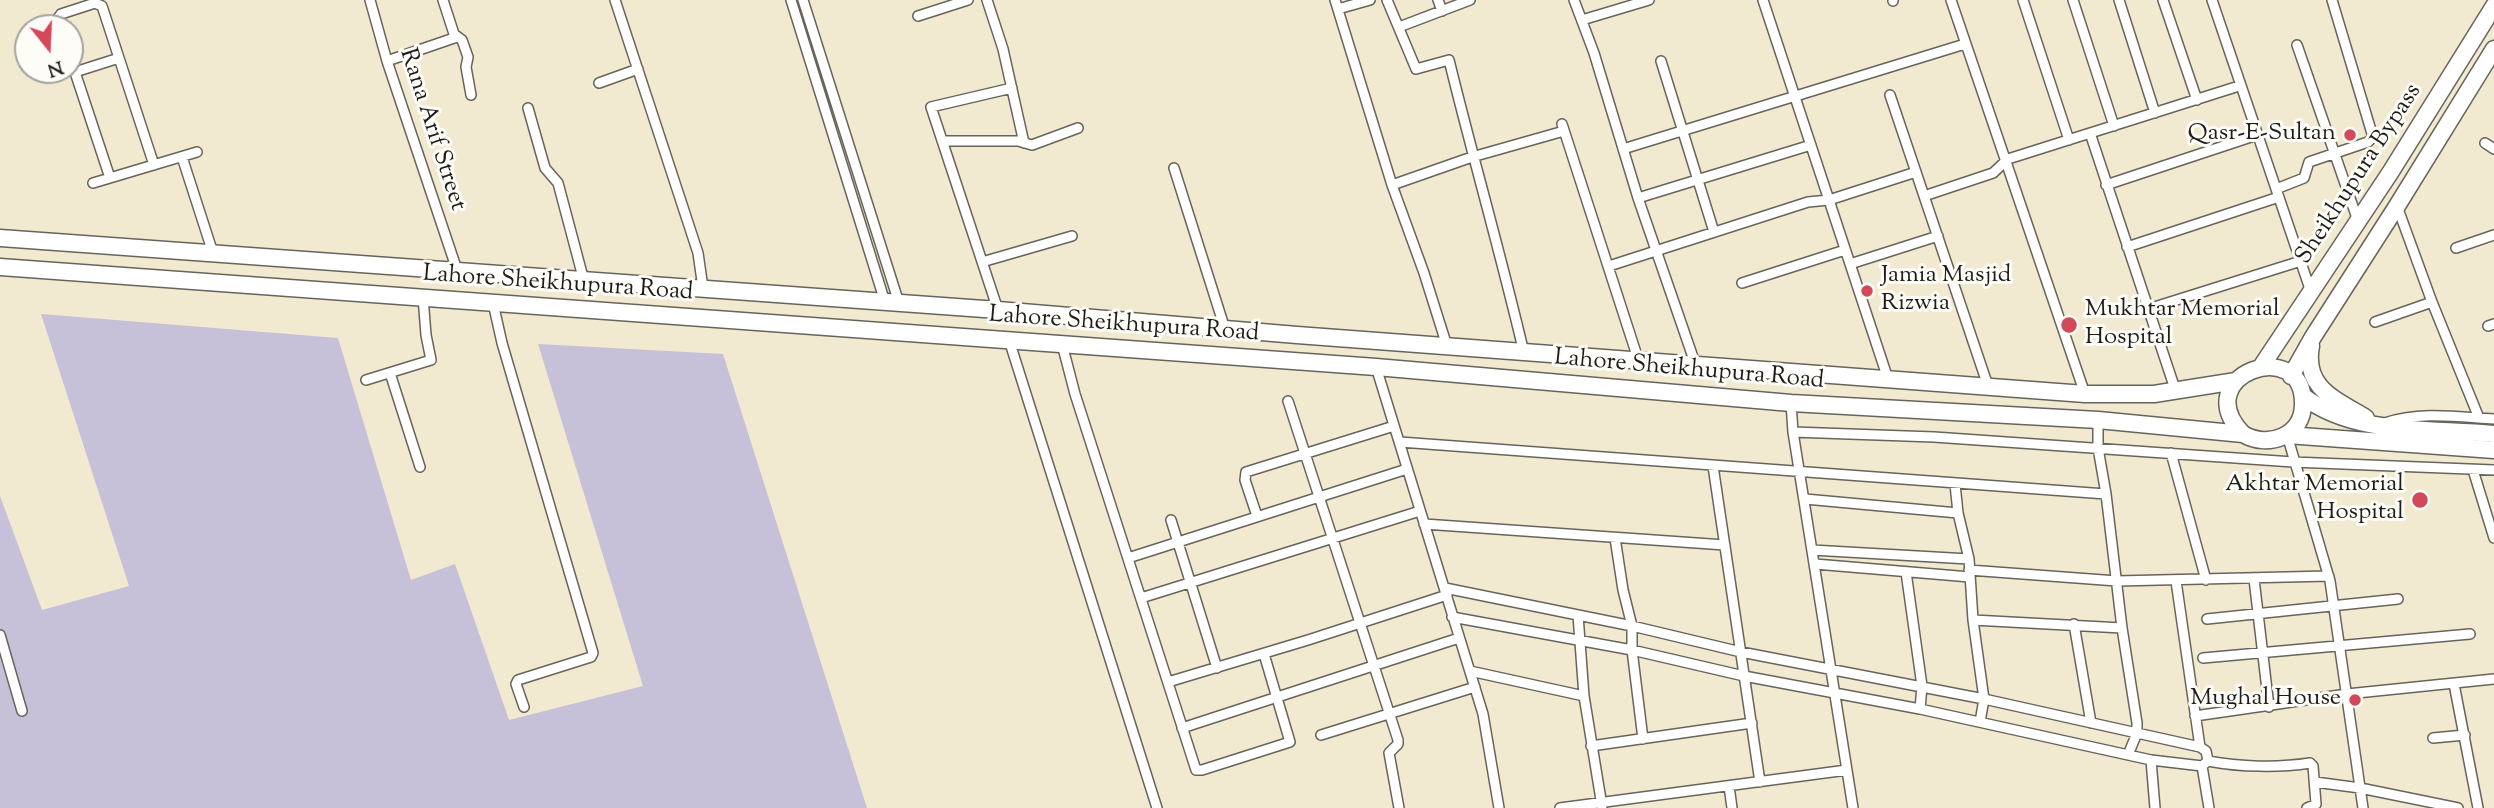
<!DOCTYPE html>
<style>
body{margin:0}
#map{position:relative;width:2494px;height:808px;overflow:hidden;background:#f2e9d1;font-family:"Sorts Mill Goudy",serif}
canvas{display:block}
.north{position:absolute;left:14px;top:14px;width:70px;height:70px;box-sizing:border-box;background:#fdfcf7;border:2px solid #a3a29f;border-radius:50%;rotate:162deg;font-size:19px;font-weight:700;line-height:28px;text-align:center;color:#1c1c1c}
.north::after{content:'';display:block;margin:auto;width:24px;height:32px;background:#d1495b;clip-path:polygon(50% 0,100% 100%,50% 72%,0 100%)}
</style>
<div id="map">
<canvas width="2494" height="808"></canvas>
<div class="north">N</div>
</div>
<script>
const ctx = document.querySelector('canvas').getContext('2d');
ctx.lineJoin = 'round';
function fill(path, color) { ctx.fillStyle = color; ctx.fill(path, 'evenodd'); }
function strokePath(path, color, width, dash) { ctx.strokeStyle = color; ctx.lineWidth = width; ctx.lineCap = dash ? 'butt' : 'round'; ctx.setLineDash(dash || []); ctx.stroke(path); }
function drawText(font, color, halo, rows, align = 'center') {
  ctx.font = font + ' "Sorts Mill Goudy",serif'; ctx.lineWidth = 6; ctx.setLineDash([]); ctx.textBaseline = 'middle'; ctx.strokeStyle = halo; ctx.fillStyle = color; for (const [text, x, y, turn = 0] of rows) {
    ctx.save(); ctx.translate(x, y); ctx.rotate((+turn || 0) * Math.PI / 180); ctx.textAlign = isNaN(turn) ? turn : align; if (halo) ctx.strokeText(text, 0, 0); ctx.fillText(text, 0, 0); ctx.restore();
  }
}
const industrial = new Path2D(`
 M41,314l297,24 73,242 44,-16 54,156 134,-34 -105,-342 185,10 144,454h-867v-312l42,114 87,-24z`);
const street = new Path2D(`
 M370,0l17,61 70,209
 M443,0l11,34 8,6 6,17 -2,10 5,28
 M615,0l83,253 5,35
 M791,0l94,302
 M803,0l96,303
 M987,0l16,49 21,94
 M1335,0l57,185 32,88 23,73
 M1387,0l29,69 33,-9c24,98 52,195 75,293
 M1438,0l4,11
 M1574,0l20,53 44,145 58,168
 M1763,0l125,379
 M1893,0v1
 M1951,0l134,394
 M2023,0l46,140
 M2073,0l41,126
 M2119,0l36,113
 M2163,0l34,100
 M2212,0l99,292
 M1338,9l32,-9
 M918,16l50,-16
 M1582,20l67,-20
 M1399,27l71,-27
 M61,28l-3,-10 3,-4 34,-11 7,3 52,159
 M2297,45l61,176
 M70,57l40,121
 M387,61l70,-24
 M1661,61l53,171
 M75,72l44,-14
 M599,83l39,-14
 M1890,95l98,291
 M528,108l17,60 13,15 26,98
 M1562,124l77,238
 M2090,133l86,259
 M942,141h76l14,4 46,-17
 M2485,143l9,6
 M1623,149l342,-105
 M182,157l31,96
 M1174,168l51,161
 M93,183l104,-31
 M1392,185l80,-28 92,-26
 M2106,185l151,-50
 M2276,189l28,-11 5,-16 59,-20 5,-5 -41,-137
 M1924,196l69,-23 15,-14 231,-73
 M1638,198l173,-53
 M2397,206l35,96 47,116
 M2127,247l152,-50
 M2456,248l38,-13
 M982,262l90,-26
 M1850,264l88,-28
 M1609,266l199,-64 21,-2 87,-28
 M1742,283l103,-33
 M493,303l9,40 91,310 -2,4 -73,23 -2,4 8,23
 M2148,309l153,-48
 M998,310l-67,-203 81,-19
 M2375,322l57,-20
 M2488,326l6,-2
 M1009,340l148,468
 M1062,344l13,50 121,376h6l88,-28 -26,-88
 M1376,367l107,347 16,94
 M390,373l30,94
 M366,380l65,-20 -5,-25 -3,-38
 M1288,401l110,339v4l-9,9 10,55
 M1791,403l2,29 60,376
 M2098,420v28l8,46 16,134 15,95v10l-9,22
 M2385,423c34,-12 74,-6 109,-4
 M1793,432l141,5 359,25 201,8
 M2287,435l43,146 33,227
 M1400,442l706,52
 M2171,453l35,127
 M1713,466l47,316
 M2473,470l21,68
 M1955,484l3,29 11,46 4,61 11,79 -4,23
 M1805,499l153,14
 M1257,516l-12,-36 1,-8 148,-46
 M1171,520l46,148
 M1424,524l301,21
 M1615,538l8,52 9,36v24l11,89
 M1812,550l157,9
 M1128,558l279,-89
 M1815,564l155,13
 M1969,570l148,11 212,-5
 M1906,572l16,114 -2,23
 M2254,579l15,128
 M2176,581l24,166
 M1445,588l187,38 109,26 243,47 216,48 6,4 2,10
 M1141,598l279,-87
 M1578,615l6,81 18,110
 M1452,617l180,33 112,26 176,33 231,51 51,6 6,-5c32,6 70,7 102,2l3,3 3,38 -9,4
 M2207,619l191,-20
 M1973,620l149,8
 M2074,624l17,99
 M0,635l22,76
 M2203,658l267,-24
 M1470,671l114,25
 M1168,682l140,-42 139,-45
 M2454,684l24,124
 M2195,716l152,-22 147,-15
 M1182,728l277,-90
 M1321,735l154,-48
 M2433,738l32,-3
 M1591,746l161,-23
 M2151,760l4,48
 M2202,766l7,42
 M2315,782l45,6 98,20
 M1729,786l3,22
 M1560,808l287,-38`);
const highway = new Path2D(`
 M0,238l998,72 299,25 788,59h69l82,-13
 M0,267l1376,100 415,36 307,17 145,14c25,15 60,2 60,-30 1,-70 -117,-29 -60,30
 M2311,346c-8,42 24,53 55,72
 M2261,367l129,-194 104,-167
 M2291,376l22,-39 84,-131 97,-157
 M2303,396c50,40 130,32 191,38
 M2287,435l207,15`);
const markers = [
 [2350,135,7,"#d1495b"],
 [1867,291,7,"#d1495b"],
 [2069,325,9,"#d1495b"],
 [2420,500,9,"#d1495b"],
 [2355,700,7,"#d1495b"]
];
const streetNames = [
 ["Rana Arif Street",431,130,72],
 ["Sheikhupura Bypass",2360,175,-57],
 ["Lahore Sheikhupura Road",558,285,4],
 ["Lahore Sheikhupura Road",1124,326,4],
 ["Lahore Sheikhupura Road",1689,371,5]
];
const poiNames = [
 ["Qasr-E-Sultan",2336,135],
 ["Jamia Masjid",1881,277,"left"],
 ["Rizwia",1881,305,"left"],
 ["Mukhtar Memorial",2085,311,"left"],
 ["Hospital",2085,339,"left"],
 ["Akhtar Memorial",2404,486],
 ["Hospital",2404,514],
 ["Mughal House",2341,700]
];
fill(industrial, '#c6c0d9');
strokePath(street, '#67645b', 12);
strokePath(highway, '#67645b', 19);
strokePath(street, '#fff', 9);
strokePath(highway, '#fff', 16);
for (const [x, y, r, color] of markers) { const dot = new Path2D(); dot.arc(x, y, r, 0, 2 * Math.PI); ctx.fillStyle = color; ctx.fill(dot); strokePath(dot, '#fdfcf7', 2.5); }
drawText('24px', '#1c1c1c', '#fdfcf7', streetNames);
drawText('24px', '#1c1c1c', '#fdfcf7', poiNames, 'right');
</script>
